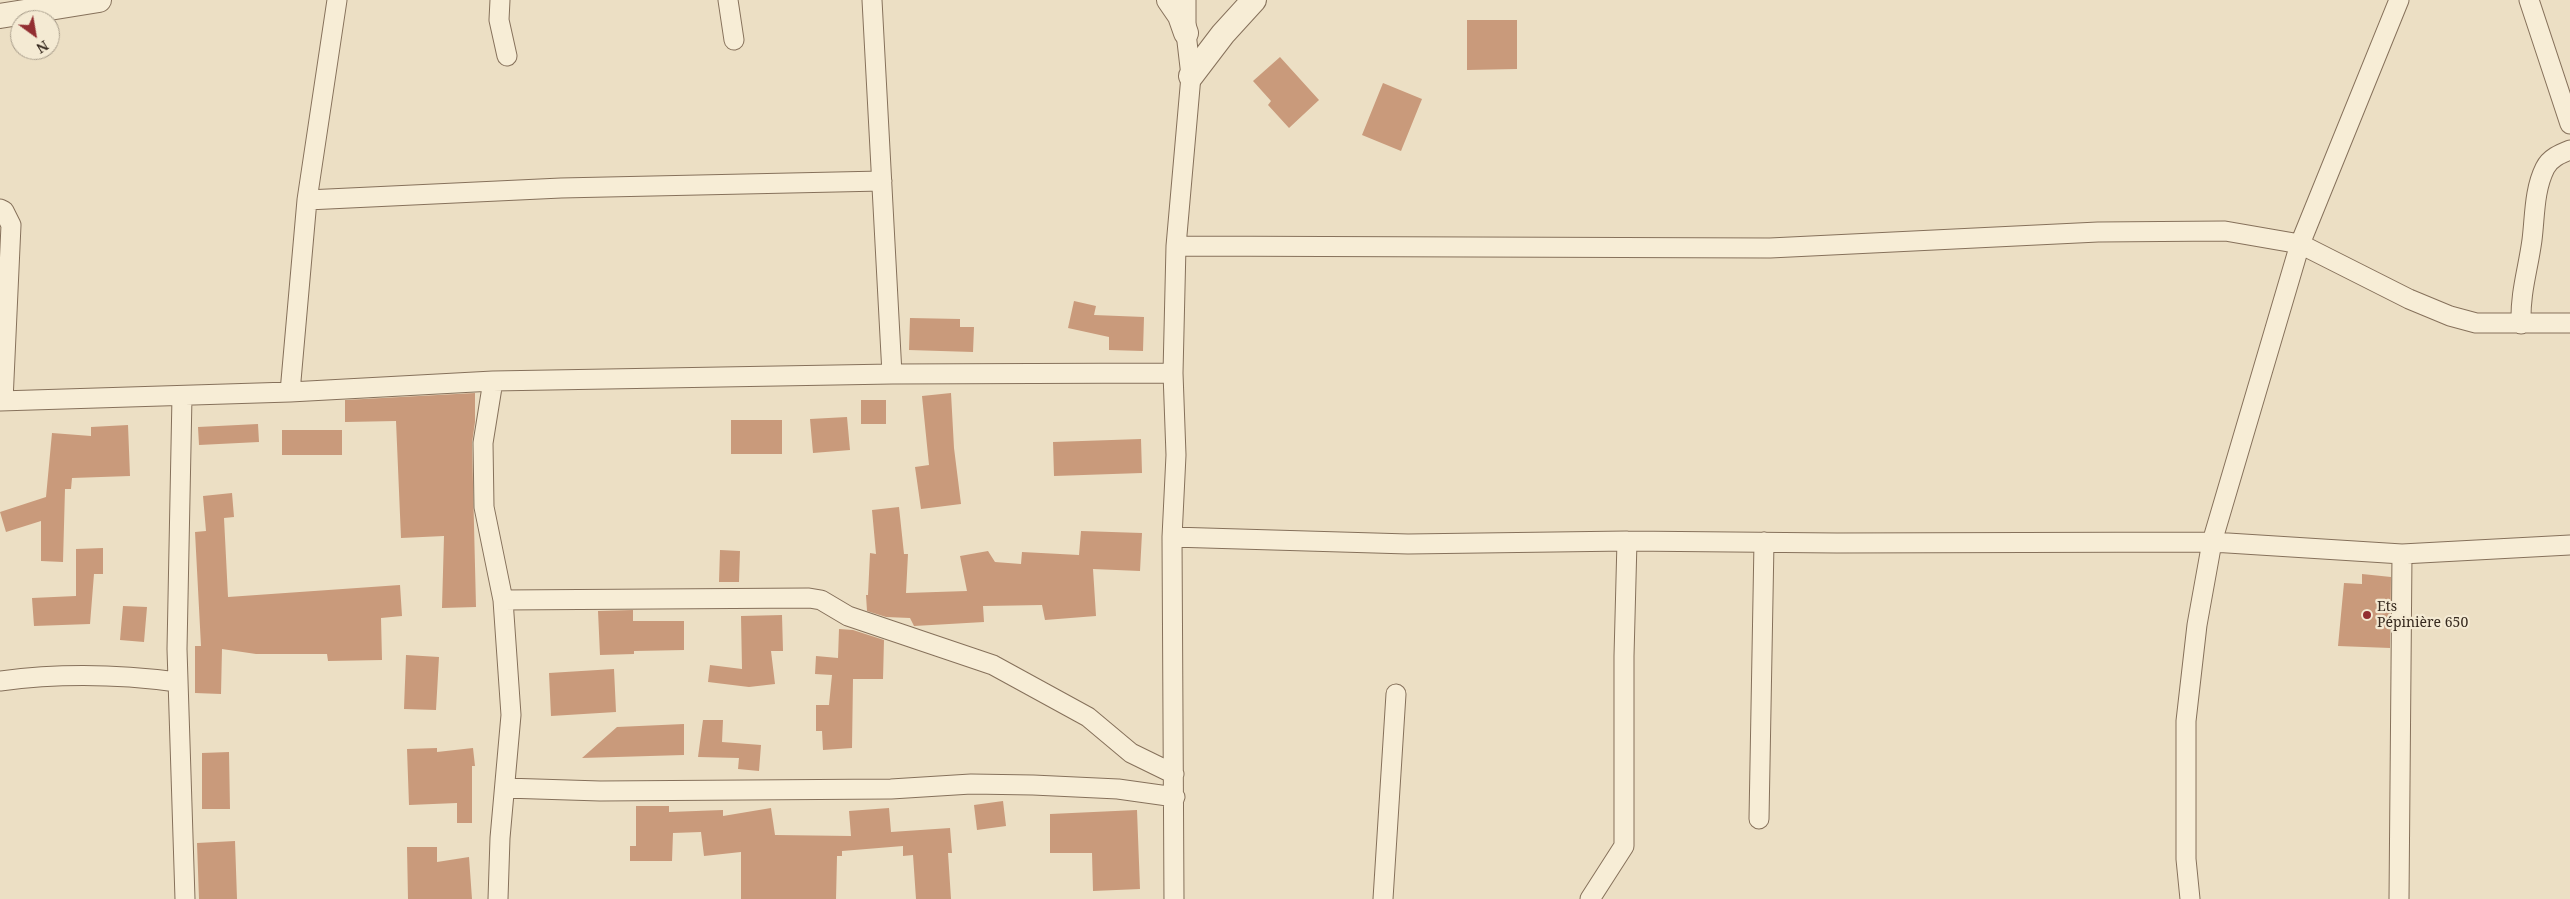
<!DOCTYPE html>
<meta charset="utf-8">
<style>
body{margin:0}
#map{position:relative;width:2570px;height:899px;overflow:hidden;background:#ecdfc4;font-family:"Noto Serif",serif}
canvas{display:block}
.north{position:absolute;left:10px;top:10px;width:50px;height:50px;box-sizing:border-box;background:#f4ead3;border:1px solid #a89d8b;border-radius:50%;rotate:148deg;font-size:14px;font-weight:700;line-height:20px;text-align:center;color:#36291e}
.north::after{content:'';display:block;margin:auto;width:18px;height:22px;background:#922e31;clip-path:polygon(50% 0,100% 100%,50% 72%,0 100%)}
</style>
<div id="map">
<canvas width="2570" height="899"></canvas>
<div class="north">N</div>
</div>
<script>
const ctx = document.querySelector('canvas').getContext('2d');
ctx.lineJoin = 'round';
function fill(path, color) { ctx.fillStyle = color; ctx.fill(path, 'evenodd'); }
function strokePath(path, color, width, dash) { ctx.strokeStyle = color; ctx.lineWidth = width; ctx.lineCap = dash ? 'butt' : 'round'; ctx.setLineDash(dash || []); ctx.stroke(path); }
function drawText(font, color, halo, rows, align = 'center') {
  ctx.font = font + ' "Noto Serif",serif'; ctx.lineWidth = 4.5; ctx.setLineDash([]); ctx.textBaseline = 'middle'; ctx.strokeStyle = halo; ctx.fillStyle = color; for (const [text, x, y, turn = 0] of rows) {
    ctx.save(); ctx.translate(x, y); ctx.rotate((+turn || 0) * Math.PI / 180); ctx.textAlign = isNaN(turn) ? turn : align; if (halo) ctx.strokeText(text, 0, 0); ctx.fillText(text, 0, 0); ctx.restore();
  }
}
const building = new Path2D(`
 M1467,20h50v49l-50,1z
 M1280,57l39,43 -30,28 -21,-23 3,-4 -18,-20z
 M1383,83l39,16 -21,52 -39,-16z
 M1074,301l22,5 -2,9 50,2 -1,34 -34,-1v-13l-41,-9z
 M910,318l50,1v8h14l-1,25 -64,-2z
 M475,393v29l-3,21 4,164 -34,1 2,-72 -43,2 -5,-117 -51,1v-22z
 M951,393l3,55 7,56 -40,5 -6,-42 14,-2 -7,-69z
 M861,400h25v24h-25z
 M847,417l3,33 -37,3 -3,-34z
 M731,420h51v34h-51z
 M258,424l1,18 -60,3 -1,-18z
 M128,425l2,51 -58,2 -1,11h-6l-2,73 -22,-1v-40l-35,11 -6,-20 46,-15 6,-64 39,3v-9z
 M282,430h60v25h-60z
 M1141,439l1,34 -88,3 -1,-34z
 M232,493l2,24 -10,1 4,79 172,-12 2,31 -21,2 1,42 -54,1 -1,-7h-71l-34,-5 -1,45 -26,-1v-47h6l-6,-114 11,-1 -3,-35z
 M899,507l5,47h4l-2,39 61,-2 -7,-35 28,-5 7,11 26,2 1,-12 57,3 2,-24 61,2 -2,38 -47,-2 3,47 -51,4 -3,-15 -59,1 1,16 -70,4 -4,-8 -24,-1 -19,-6 -1,-16h2l2,-42 6,1 -4,-44z
 M103,548v26h-9l-4,50 -56,2 -2,-28 44,-2v-47z
 M720,550l20,1 -1,31h-20z
 M2362,574l29,3 -1,71 -52,-2 6,-63 18,1z
 M123,606l24,1 -3,35 -24,-2z
 M633,610v11h51v29l-50,1v3l-34,1 -2,-44z
 M782,615l1,36h-12l4,33 -26,3 -41,-5 2,-17 32,4 -1,-53z
 M839,629l14,1 31,10 -1,39h-30l-1,69 -29,2 -1,-19h-6v-26h13l3,-30 -17,-1 1,-18 22,2z
 M406,655l33,2 -3,53 -32,-1z
 M614,669l2,43 -65,4 -2,-43z
 M703,720h20l-1,22 39,3 -2,26 -21,-2 1,-11 -41,-1z
 M684,724v31l-102,3 35,-31z
 M437,748v4l36,-4 2,18h-3v57h-15v-20l-48,2 -2,-56z
 M229,752l1,57h-28v-56z
 M1003,801l3,25 -29,4 -3,-25z
 M636,806h33v6l54,-2v6l48,-8 4,27 76,1 -2,-25 40,-3 2,24 59,-4 2,25h-4l3,46h-35l-3,-44 -10,1v-10l-61,5v5h-5l-1,43h-95v-47l-37,4 -3,-24 -28,1 -1,28h-42v-15h6z
 M1137,810l3,79 -47,2 -1,-38h-42v-39z
 M235,841l2,58h-38l-2,-56z
 M407,847h30v15l32,-5 3,42h-64z`);
const minor = new Path2D(`
 M500,0l-1,20 8,36
 M728,0l6,40
 M872,0l20,374
 M2529,0l41,124
 M307,200l254,-12 321,-7
 M0,209l4,2 7,14 -8,176
 M1176,246l594,2 328,-16 127,-1 75,13 109,55 41,17 26,7h94
 M2521,324c-1,-32 7,-54 11,-84 3,-24 2,-50 13,-72 5,-10 15,-14 25,-18
 M493,381l-10,62 1,64 19,93 8,115 -11,123 -2,61
 M290,392l17,-192 30,-200
 M182,396l-5,253 8,250
 M0,401l290,-9 203,-11 399,-7 281,-1
 M1172,537l236,7 219,-3 210,2 375,-1 190,12 168,-9
 M503,600l306,-2 12,2 27,16 145,49 95,52 43,36 43,21
 M0,681c59,-8 119,-7 177,1
 M505,788l95,3 291,-2 80,-5 62,1 85,4 57,8
 M1759,819l5,-277
 M1174,899l-2,-362 4,-82 -3,-82 3,-127 15,-170 -5,-43v-33
 M1383,899l13,-205
 M1590,899l34,-53v-190l3,-115
 M2190,899l-4,-40v-138l11,-96 15,-83 88,-298 99,-244
 M2399,899l3,-345`);
const tertiary = new Path2D(`
 M1169,0l11,16 6,17
 M0,16l99,-16
 M1191,76l32,-42 31,-34`);
const markers = [
 [2367,615,5,"#922e31"]
];
const poiNames = [
 ["Ets",2377,607],
 ["Pépinière 650",2377,623]
];
fill(building, '#c99a7b');
strokePath(minor, '#86715b', 21);
strokePath(tertiary, '#86715b', 26);
strokePath(minor, '#f7edd6', 19);
strokePath(tertiary, '#f7edd6', 24);
for (const [x, y, r, color] of markers) { const dot = new Path2D(); dot.arc(x, y, r, 0, 2 * Math.PI); ctx.fillStyle = color; ctx.fill(dot); strokePath(dot, '#f4ead3', 2); }
drawText('14px', '#36291e', '#f4ead3', poiNames, 'left');
</script>
